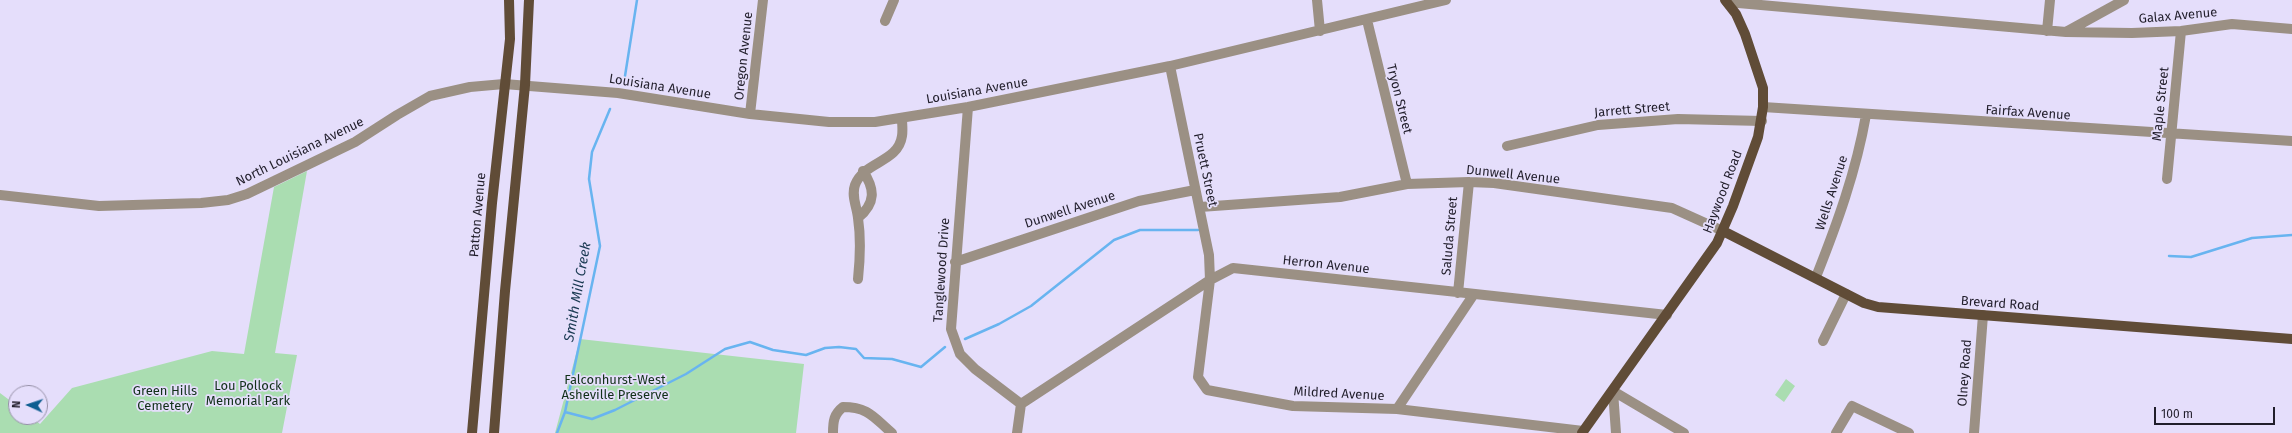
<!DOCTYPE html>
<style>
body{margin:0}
#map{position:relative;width:2292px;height:433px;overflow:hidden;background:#e5defb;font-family:"Fira Sans",sans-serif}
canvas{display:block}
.north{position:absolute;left:8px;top:385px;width:40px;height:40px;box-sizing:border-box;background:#e5defb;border:1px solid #9791a8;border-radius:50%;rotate:273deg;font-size:11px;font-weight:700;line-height:16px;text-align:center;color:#211e2b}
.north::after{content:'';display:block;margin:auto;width:14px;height:18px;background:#0e5e91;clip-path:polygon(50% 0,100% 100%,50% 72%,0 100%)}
.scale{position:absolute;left:2154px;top:407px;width:121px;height:18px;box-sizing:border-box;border:2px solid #211e2b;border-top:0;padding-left:5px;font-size:12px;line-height:14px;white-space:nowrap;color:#211e2b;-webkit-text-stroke:3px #e5defb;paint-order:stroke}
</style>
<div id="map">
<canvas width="2292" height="433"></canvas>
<div class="north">N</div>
<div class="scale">100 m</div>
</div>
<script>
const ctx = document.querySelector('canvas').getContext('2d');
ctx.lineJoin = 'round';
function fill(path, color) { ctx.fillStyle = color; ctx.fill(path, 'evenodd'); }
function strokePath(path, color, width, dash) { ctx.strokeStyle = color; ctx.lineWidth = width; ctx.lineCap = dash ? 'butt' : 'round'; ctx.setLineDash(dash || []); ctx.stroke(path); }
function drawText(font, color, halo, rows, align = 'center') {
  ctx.font = font + ' "Fira Sans",sans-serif'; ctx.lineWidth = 3.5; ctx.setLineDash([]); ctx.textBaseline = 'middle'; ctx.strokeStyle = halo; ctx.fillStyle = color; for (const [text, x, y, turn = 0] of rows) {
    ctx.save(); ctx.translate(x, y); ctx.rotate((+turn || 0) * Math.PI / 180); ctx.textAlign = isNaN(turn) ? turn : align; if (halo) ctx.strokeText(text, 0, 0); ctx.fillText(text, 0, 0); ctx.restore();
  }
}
const green = new Path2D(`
 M307,171l-32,182 22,2 -15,78h-282v-40l16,12v12h15l9,7 32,-36 140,-37 32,3 30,-167z
 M580,339l224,25 -8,69h-241z
 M1786,379l9,7 -11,16 -9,-7z`);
const stream = new Path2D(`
 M625,76l12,-76
 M2169,256l22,1 61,-19 40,-3
 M965,339l34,-15 32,-18 83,-66 26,-10h58
 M565,412l27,7 23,-9 71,-36 39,-25 25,-7 23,8 33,5 19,-7 14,-1 17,2 8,9 28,1 29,8 24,-20
 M557,433l8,-21 35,-166 -11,-67 3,-27 18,-43`);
const minor = new Path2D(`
 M1317,0l3,31
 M1727,2l339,30 58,-32
 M1367,20l40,164
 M885,21l9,-21
 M2047,31l3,-31
 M2066,32l66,1 49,-2 51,-7 60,5
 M1170,66l39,189 1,25 -12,97 9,13 86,16 104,3 186,22
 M968,107l-17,222 9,25 15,15 46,35
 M1763,107l529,34
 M750,114l13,-114
 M1507,146l91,-21 80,-6 84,2
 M2167,179l14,-148
 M0,195l99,11 102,-3 27,-3 19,-6 108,-52 42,-27 33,-19 40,-9 34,-3 114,9 132,21 79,8h46l93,-15 202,-41 276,-66
 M1200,207l140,-10 67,-13 62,-2 25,1 178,25 51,23
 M858,218c18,-15 17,-29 5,-47
 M955,262l184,-61 56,-11
 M1816,277c21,-53 40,-105 50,-162
 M858,279c2,-19 3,-41 0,-61 -1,-11 -7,-22 -3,-33 9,-24 43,-22 47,-49 1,-6 0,-12 0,-18
 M1458,293l11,-111
 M1823,341l23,-47
 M1613,391l71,42
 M1613,391l3,42
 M1021,404l189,-124 23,-12c145,16 289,30 434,47
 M1397,409l77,-115
 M833,433c0,-12 1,-19 10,-26 26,0 31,11 49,26
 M1017,433l4,-29
 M1836,433l16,-27 57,27
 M1974,433l9,-118`);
const major = new Path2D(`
 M1723,231l141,72 14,4 414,32
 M472,433l20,-230 18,-164 -1,-39
 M494,433l11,-142 20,-206 4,-85
 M1582,433l135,-190 16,-37 25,-69 5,-30v-19l-18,-54 -9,-20 -11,-14`);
const streetNames = [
 ["Galax Avenue",2178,16,-5],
 ["Oregon Avenue",744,56,-84],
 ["Louisiana Avenue",660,87,9],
 ["Louisiana Avenue",977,91,-10],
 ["Tryon Street",1399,99,76],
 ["Maple Street",2161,104,-84],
 ["Jarrett Street",1632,110,-5],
 ["Fairfax Avenue",2028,113,4],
 ["North Louisiana Avenue",300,152,-26],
 ["Pruett Street",1205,170,78],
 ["Dunwell Avenue",1513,175,6],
 ["Haywood Road",1723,192,-69],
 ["Wells Avenue",1832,193,-72],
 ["Dunwell Avenue",1070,210,-18],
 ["Patton Avenue",478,215,-85],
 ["Saluda Street",1450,236,-85],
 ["Herron Avenue",1326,265,6],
 ["Tanglewood Drive",942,270,-86],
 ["Brevard Road",2000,304,4],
 ["Olney Road",1965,373,-86],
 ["Mildred Avenue",1339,394,3]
];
const parkNames = [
 ["Falconhurst-West",615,380],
 ["Asheville Preserve",615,395],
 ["Lou Pollock",248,386],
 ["Memorial Park",248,401],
 ["Green Hills",165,391],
 ["Cemetery",165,406]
];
const waterNames = [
 ["Smith Mill Creek",578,292,-80]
];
fill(green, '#aaddb1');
strokePath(stream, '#68b4f0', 2.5);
strokePath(minor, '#9b9084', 10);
strokePath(major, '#604c37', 10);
drawText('13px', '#211e2b', '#e5defb', streetNames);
drawText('13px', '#123119', '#e5defb', parkNames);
drawText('italic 14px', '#183851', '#e5defb', waterNames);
</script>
